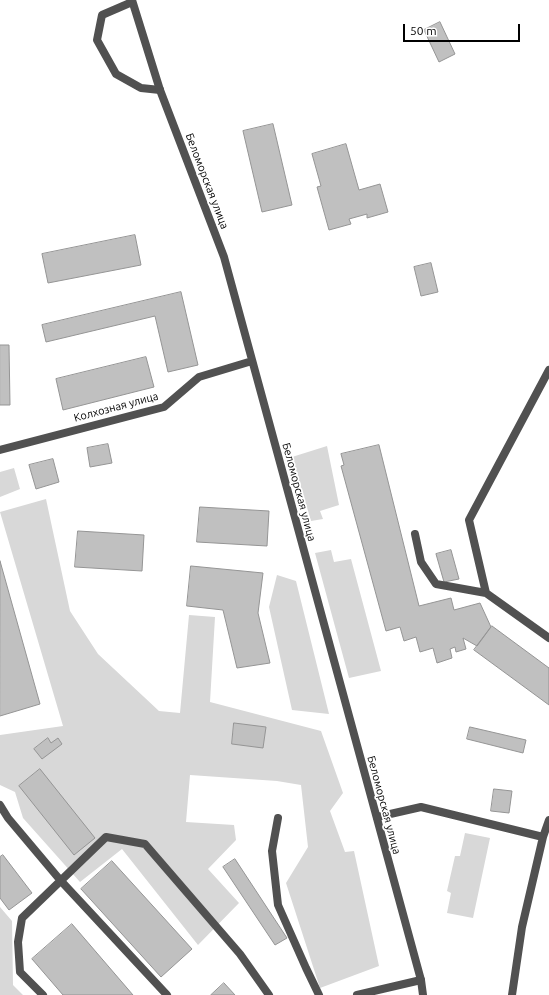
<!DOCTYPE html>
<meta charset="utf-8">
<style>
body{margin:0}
#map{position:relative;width:549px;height:995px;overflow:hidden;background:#fff;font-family:Ubuntu,sans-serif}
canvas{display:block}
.scale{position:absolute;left:403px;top:24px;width:117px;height:18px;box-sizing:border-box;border:2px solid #000;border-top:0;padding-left:5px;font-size:12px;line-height:14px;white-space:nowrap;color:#000;-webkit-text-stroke:3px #fff;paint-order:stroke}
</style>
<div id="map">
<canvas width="549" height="995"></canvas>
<div class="scale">50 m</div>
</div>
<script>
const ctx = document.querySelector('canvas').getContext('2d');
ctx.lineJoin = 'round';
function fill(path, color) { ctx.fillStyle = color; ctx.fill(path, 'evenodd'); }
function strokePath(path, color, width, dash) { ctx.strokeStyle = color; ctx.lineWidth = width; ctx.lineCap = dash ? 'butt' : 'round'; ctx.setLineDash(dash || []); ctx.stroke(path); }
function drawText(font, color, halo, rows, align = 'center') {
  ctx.font = font + ' Ubuntu,sans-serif'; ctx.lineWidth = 3.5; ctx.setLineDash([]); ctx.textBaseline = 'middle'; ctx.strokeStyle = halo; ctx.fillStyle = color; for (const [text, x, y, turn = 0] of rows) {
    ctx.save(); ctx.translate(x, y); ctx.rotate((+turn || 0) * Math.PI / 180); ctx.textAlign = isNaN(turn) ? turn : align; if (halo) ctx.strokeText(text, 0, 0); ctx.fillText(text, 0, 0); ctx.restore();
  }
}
const green = new Path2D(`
 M327,446l12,59 -19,6 3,8 -12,2 -19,-64z
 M14,468l6,21 -20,8v-25z
 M46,499l24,112 28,43 61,57 21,2 9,-98 26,2 -5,85 111,29 22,62 -13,18 15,41 9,-1 25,115 -59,22 -34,-105 22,-36 -7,-62 -24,-4 -87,-6 -4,47 48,3 2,15 -28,29 31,34 -41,42 -76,-96 -42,33 -57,-64 -8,-26 -15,-7v-50l63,-9 -63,-214z
 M331,550l3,12 17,-3 30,112 -32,7 -34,-125z
 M277,575l19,6 33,133 -37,-4 -23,-103z
 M465,833l25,5 -17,80 -26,-5 4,-20 -4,-2 8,-35h5z
 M0,907l12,14 1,64 10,10h-23z`);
const building = new Path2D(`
 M440,22l15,32 -16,8 -15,-32z
 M273,124l19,81 -30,7 -19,-81z
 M346,144l13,46 21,-6 8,28 -21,6v-4l-18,5 2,5 -22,6 -12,-43 4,-1 -9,-32z
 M135,235l6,30 -93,18 -6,-29z
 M431,263l7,29 -17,4 -7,-29z
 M181,292l17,73 -30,7 -13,-56 -109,26 -4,-17z
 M0,345h9l1,60h-10z
 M146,357l8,30 -91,23 -7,-31z
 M108,444l4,19 -22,4 -3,-19z
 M379,445l40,161 32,-8 3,12 26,-7 11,24 -14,19 -14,-8 3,11 -10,3 -1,-5 -5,2 2,9 -15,5 -4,-15 -13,4 -4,-15 -12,4 -4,-14 -14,4 -45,-165 3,-1 -3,-11z
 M53,459l6,23 -23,7 -7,-24z
 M200,507l69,4 -2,35 -70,-4z
 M78,531l66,4 -2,36 -67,-4z
 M451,550l8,29 -15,3 -8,-28z
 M0,561l40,143 -40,12z
 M191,566l72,7 -5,40 12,50 -33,5 -14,-58 -36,-4z
 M492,626l57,42v37l-75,-55z
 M234,723l32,4 -3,21 -31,-4z
 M470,727l56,13 -3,13 -56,-14z
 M48,738l3,5 7,-5 4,6 -20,15 -8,-10z
 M40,769l55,69 -21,17 -55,-69z
 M494,789l18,2 -3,22 -18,-2z
 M3,855l29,38 -23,17 -9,-12v-41z
 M235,859l52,79 -12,7 -52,-78z
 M112,861l80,88 -31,28 -80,-88z
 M72,924l61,71h-70l-31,-36z
 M224,983l11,12h-24z`);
const lane = new Path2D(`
 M132,2l-30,13 -5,25 19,34 25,14 19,2
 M415,534l6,28 15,22 50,9 63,45
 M486,593l-17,-73 80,-150
 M0,805l8,13 53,63 106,114
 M377,817l44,-10 122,30
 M278,818l-6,33 6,54 28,63 13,27
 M43,995l-23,-23 -2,-30 4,-24 84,-81 39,7 95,110 29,41
 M357,995l64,-15
 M512,995l10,-68 21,-90 6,-17`);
const street = new Path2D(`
 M132,0l28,90 64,167 197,723 2,15
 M0,450l164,-43 35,-30 53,-16`);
const streetNames = [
 ["Беломорская улица",207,181,69],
 ["Колхозная улица",116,407,-15],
 ["Беломорская улица",299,492,75],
 ["Беломорская улица",384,805,75]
];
fill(green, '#d8d8d8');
fill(building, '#c0c0c0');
strokePath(building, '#959595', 1);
strokePath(lane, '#515151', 8);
strokePath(street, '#515151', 8);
drawText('11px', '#000', '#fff', streetNames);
</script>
